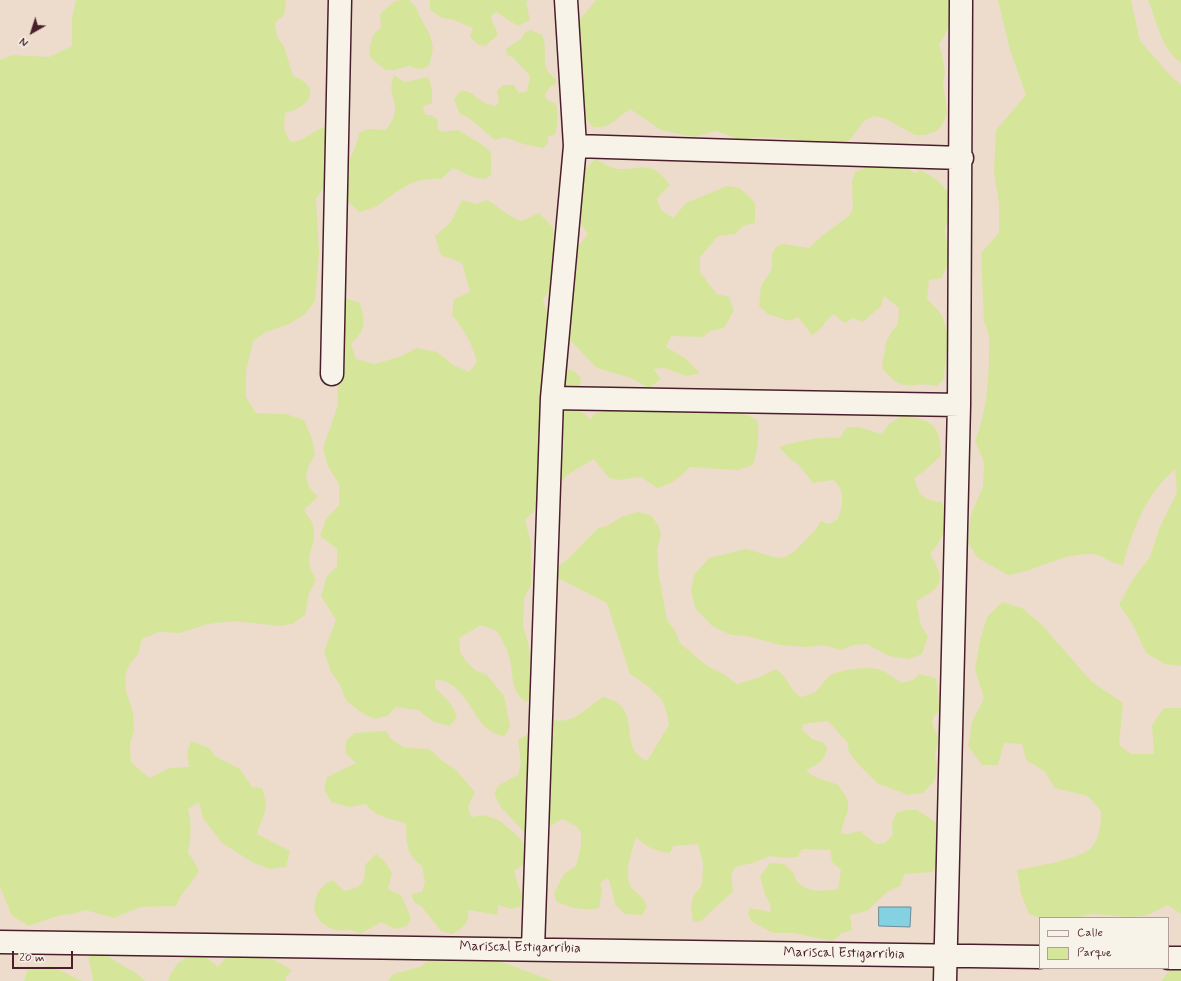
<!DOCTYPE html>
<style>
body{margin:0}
#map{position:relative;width:1181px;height:981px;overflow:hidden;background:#eddccc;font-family:Mynerve,sans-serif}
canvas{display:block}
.legend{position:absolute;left:1039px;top:917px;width:130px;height:52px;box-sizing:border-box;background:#f7f3e8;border:1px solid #b29e9c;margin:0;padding:5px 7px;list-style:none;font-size:12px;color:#4a1f2b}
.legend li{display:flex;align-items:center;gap:8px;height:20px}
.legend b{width:20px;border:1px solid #b29e9c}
.north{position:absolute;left:12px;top:12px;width:40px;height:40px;-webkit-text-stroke:3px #f7f3e8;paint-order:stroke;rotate:219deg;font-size:11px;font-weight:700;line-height:16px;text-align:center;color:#4a1f2b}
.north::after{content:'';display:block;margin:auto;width:14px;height:18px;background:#4a1f2b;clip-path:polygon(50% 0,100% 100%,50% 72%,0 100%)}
.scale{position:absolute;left:12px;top:951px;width:61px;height:18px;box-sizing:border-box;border:2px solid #4a1f2b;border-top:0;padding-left:5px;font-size:12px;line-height:14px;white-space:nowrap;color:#4a1f2b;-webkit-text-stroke:3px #f7f3e8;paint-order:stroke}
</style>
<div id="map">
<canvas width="1181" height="981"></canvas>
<ul class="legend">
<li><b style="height:5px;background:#f7f3e8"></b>Calle</li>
<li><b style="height:11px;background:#d5e69a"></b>Parque</li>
</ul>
<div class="north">N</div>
<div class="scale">20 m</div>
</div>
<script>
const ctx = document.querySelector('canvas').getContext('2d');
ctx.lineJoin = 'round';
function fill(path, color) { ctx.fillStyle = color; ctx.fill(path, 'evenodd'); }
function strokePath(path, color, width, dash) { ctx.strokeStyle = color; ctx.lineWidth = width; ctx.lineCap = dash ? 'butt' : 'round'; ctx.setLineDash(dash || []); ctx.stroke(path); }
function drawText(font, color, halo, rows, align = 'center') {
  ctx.font = font + ' Mynerve,sans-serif'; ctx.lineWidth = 4; ctx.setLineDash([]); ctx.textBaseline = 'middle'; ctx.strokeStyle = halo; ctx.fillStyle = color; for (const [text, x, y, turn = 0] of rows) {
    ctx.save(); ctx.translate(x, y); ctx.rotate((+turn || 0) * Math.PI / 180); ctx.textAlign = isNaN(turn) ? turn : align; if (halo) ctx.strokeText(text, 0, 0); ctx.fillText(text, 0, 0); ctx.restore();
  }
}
const green = new Path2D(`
 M76,0h210l-2,15 -9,8 2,14 7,9 9,30c31,12 16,31 -8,37l-1,15 6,14c12,1 25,-13 37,-16l3,52 -14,21 3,54 -4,48 -10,13 -16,10 -23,8 -13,9 -7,30v26l10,16 30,1 18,6 8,19 3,16c-10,16 -14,27 3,41l-14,14c3,5 10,13 10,19 2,23 -13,26 2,50l-7,15 -4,21 -13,9 -12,2 -46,-5 -26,3 -28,9 -21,-1 -17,7 -4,15 -9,11 -4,11 1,15 7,21 1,18 -4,14 1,18 18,16 21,-10 19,-1 -2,-14 4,-12 18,7 6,8 25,13 12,18 10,1c8,23 1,26 -5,46l33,17 -4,16 -17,2 -17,-7 -30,-19 -19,-25 -4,-16 -11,7c4,15 3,28 0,43l11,18c-7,15 -17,20 -23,36l-36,1 -26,11 -29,-8 -12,4 -12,1 -19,6 -13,5 -17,-10 -12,-29v-827l12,-5 37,2 23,-11v-28z
 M403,0h6l7,7 3,8 11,20 3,13 -3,15 -3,4 -8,2 -10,-3 -16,4h-8l-15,-13 -1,-7 4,-15 8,-8 -1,-13c5,-5 10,-8 14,-13z
 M430,0h98l-2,3 4,17 -12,6 -22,-14 -5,4c0,7 6,12 7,19l-13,11 -8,-2 -7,-8 3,-8 -21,-9 -10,-1 -12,-8z
 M596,0h358c-2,16 -5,31 -15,44l4,15 2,14 -2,10 3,21 1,10 -5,11 -5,6 -12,4h-10l-29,-16 -12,-3 -10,5 -15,20 -10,3 -69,-7h-11l-18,3 -25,-9 -22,6 -33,-7 -31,-21c-13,8 -19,20 -37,18l-10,-11 -5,-47 3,-13 -4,-33z
 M998,0h133l9,41 28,32 13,12v581l-16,-2 -19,-11 -14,-30 -13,-18 14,-26 17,-22 9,-28 18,-37 -2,-23c-28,24 -43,61 -52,96 -12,0 -20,-11 -31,-11 -22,-1 -40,8 -60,15 -8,3 -16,4 -24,6l-30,-17 -10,-15 3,-29 12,-27 1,-25 -9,-21c11,-29 13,-52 14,-83 0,-13 2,-24 -5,-36l-3,-69 18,-20v-30l-5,-31 2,-42 30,-35 -16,-45z
 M1148,0h33v63c-20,-14 -24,-42 -33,-63z
 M531,30l11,5c6,12 0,24 5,35 1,3 6,6 9,9v5l-6,3 -5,7 1,5 10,5c2,11 2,20 -1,31l-7,1v7l-5,5 -20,-4 -18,-7 -10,3 -26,-22 -9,-4 -6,-14 6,-9c10,-1 12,4 20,9 4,3 10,5 15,6l4,-4 -2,-11 6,-6h11l5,8 8,-2 3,-15c-5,-7 -12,-10 -16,-18l-7,-3 -1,-6 16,-11 3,-6z
 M394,75l10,7 24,-5 4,12v14l-9,3 2,9h6l7,5 -1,9 5,3 16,-2c12,8 24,12 33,23v22l-6,4 -13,-2 -19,-9 -12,11c-27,-2 -41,10 -61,25 -6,4 -14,6 -21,8l-13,-13 -5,-27 13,-21 6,-19 8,-3 18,1c21,-27 -2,-31 8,-55z
 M595,159c7,3 15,9 23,10 27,1 32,-10 52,16l-13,13 4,12 12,8 13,-15 41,-17 12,2 11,9 5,7v19l-12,3 -8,8 -17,2 -18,21v15l8,11 9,11 12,3 5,13 -10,18 -14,3 -7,6 -32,-1 -5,11 19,11 15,15 -14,3 -21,-8 -12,1 8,10 -12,9 -18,-10 -34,-10 -27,-28 -4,-9 1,-37 8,-11 2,-14 -2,-18 13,-17 -13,-19 10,-45z
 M876,163l26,2 13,8 6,-3 16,10 13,14 3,16 -8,19 3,23 -1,13 -5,13 -13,2 -2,19c5,5 12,11 15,17 10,20 3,42 2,63l-7,7c-30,-6 -31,10 -55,-18l4,-26 6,-11 6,-7 1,-16 -15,-12 -3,10 -18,16 -10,-4 -9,5 -10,-9c-10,6 -11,16 -22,21l-14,-18 -9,4 -21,-7 -9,-8 2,-20 11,-17v-15l4,-7 7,-3 26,4 13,-12 28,-21 3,-7 -1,-26 3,-10z
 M462,200l13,4 13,-4 19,14 14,7 18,-8 14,14 1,22 10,16 -11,22 -10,12 20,69 11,3 7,7 -1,8 -9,5v14l11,6 9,9 3,-6 10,-3 37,1 14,-3 75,3 18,3 10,6c1,15 0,29 -5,44l-15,5 -48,-3c-9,10 -20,18 -33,21l-16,-11 -23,3 -9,-2 -15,-19 -19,11 -9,6 -9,12 -17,10 -7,14 -8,8 6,23v42l-7,13 -1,29 5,15 6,46 -7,14c-16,-8 -14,-27 -17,-42 -2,-10 -8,-20 -13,-29l-16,-6 -22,13 1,14 6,9 9,9 12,5 17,21 6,31 -6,10c-6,-3 -14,-5 -19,-10 -16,-17 -23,-47 -50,-47v8c10,9 18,16 22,29l-7,9 -16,-4 -16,-12 -22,-3 -9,9 -13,3 -15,-8 -13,-11 -6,-15 -9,-13 -7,-21 12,-31 -15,-24 6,-20 10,-10v-17l-17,-13 6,-17 13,-14v-20l-12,-21 -4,-16 15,-43 -3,-81 10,-26 15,5c5,20 7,26 -9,41l5,15 18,5 25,-7 18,-9 20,4 16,13 16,7 8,-10c-5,-18 -12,-32 -25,-47l2,-16 16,-7 -8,-29 -21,-8 -6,-19 16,-14z
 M904,414c28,8 36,9 37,42l-17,15 -10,7 6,16 9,6 12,2 9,9c-3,16 -9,31 -20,43 16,27 13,33 -14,47l5,25 7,10 -6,18 -13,5 -20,-3 -22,-12 -14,1 -12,5 -17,-5 -17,2 -27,-2 -33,-9 -16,-1 -19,-9 -17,-18 -4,-18 3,-15 15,-17 37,-9 28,8 9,1 11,-6 21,-22 6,-9 8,3 9,-5c5,-15 8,-28 -5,-39l-20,3 -15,-19 -8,-5 -11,-12c20,-6 41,-11 61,-9l7,-11h11l24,7 7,-10z
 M638,512l13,3 8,12 2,8 -4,16 2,25 8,44 8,11 5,12 27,23 15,7 15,11 21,-6 18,-9c12,8 14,22 25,28 20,-5 14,-6 26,-19 8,-9 43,-12 54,-8 7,3 14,9 21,13l11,-3 6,-6 17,4 4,32 -6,6 -2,7 7,16 -4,15 2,13 -2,13 -12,13 -15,2 -31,-12 -20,-20 -8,-11 -2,-10 -19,-21 -25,3 -1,6 10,9 12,4 3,5c-2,13 -10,17 -21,22 9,10 21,10 32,15 18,23 8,24 3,48l6,1 13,-3 16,13 9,-1 8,-9 -1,-10 4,-11 9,-3h12l20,13 5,7 -4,34 -6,8 -27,2 -5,12 -13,6 -20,19 -17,4 2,15 -10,3 -10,8 -38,-8h-21l-22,-12 -3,-7 2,-6 21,4 -1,-9 -5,-8 -5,-19 10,-13 14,1c3,3 6,5 9,9 2,2 2,6 4,8 11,13 26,10 41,8l3,-19 -9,-8 -2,-12 -28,-1 -4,8 -11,1 -18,-2 -16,7 -18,4 -4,8 2,16 -33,31h-7l-2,-17 3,-10 8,-10 1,-21 -5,-20 -25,2 -3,7c-16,-2 -23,-6 -34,-16 -4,16 -14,36 -4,51 7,9 10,5 15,19l-5,8 -17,-1 -10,-9 -2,-12 -5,-15 -8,5 2,6 -3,19c-16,3 -27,0 -42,-6l-3,-9 10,-19 12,-8 5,-21v-12l-4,-6 -15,-8 -17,10 -20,4 -25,-27 -6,-13 5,-8 19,-10 3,-12 -3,-23 8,-5h7l20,-15c23,4 33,-13 50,-23 43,10 12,49 44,64l22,-36 -3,-15 -4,-10 -13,-13 -19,-13 -23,-71 -49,-25v-11l12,-10 28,-29 9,-2 14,-9z
 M1002,602l20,6 20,17 50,57 31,21 -4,42 12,9h23l-2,-29 12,-17h17v206l-13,-9 -23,11 -17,1 -36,-3 -16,4h-36l-11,-4 -8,-20 -4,-24c16,-3 65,-11 75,-23 8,-10 9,-24 9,-36l-13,-15 -33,-8 -11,-17 -18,-11 -4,-16 -18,-1 -6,22h-16l-14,-19 4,-24 12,-24 -9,-28 5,-30 7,-23z
 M386,731l5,8 14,9 24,1 16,14 10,6 20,23 -7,15 3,10 14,-2 15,6 18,15 8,10 2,15 -14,10 5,17 4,7 -2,11 -10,3 -13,-4v10l-30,-5c2,13 -5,18 -16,24l-11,-3 -20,-25 -7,-4 -3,-8 11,-2 3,-10 -3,-16c-17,-12 -15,-23 -16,-42 -15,-6 -30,-6 -40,-20l-17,3 -18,-5 -7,-13 3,-12 29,-14 -11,-10 1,-12 8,-8z
 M376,854l9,8 7,11 -4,16 13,6 10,23 -4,8 -12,3 -14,-7 -21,12c-10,-7 -13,-2 -23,-4 -13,-2 -26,-15 -22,-29 2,-10 8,-16 17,-21l13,11c19,-5 20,-7 20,-26z
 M100,952l39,23 6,6h-52l-5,-27z
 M464,952l35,9 54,20h-165l5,-7 27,-7 18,-14z
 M201,953l17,14 12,-14 22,5 20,1 20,11 -6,7v4h-118c8,-20 13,-22 33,-28z
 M51,966l31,15h-58l3,-11z
 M1176,968l5,2v11h-20l8,-10z`);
const water = new Path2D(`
 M879,907h32l-1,20 -31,-1z`);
const minor = new Path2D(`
 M575,146l387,12
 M332,374l8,-374
 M552,398l407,7
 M0,942l1040,15
 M533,948l19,-550 23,-252 -9,-146
 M1168,958h13
 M945,981l14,-576 2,-405`);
const streetNames = [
 ["Mariscal Estigarribia",520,948,1],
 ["Mariscal Estigarribia",844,954,1]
];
fill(green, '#d5e69a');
fill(water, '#84d1e2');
strokePath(water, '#6d8a99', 1);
strokePath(minor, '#4a1f2b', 25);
strokePath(minor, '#f7f3e8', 22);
drawText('14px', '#4a1f2b', '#f7f3e8', streetNames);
</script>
